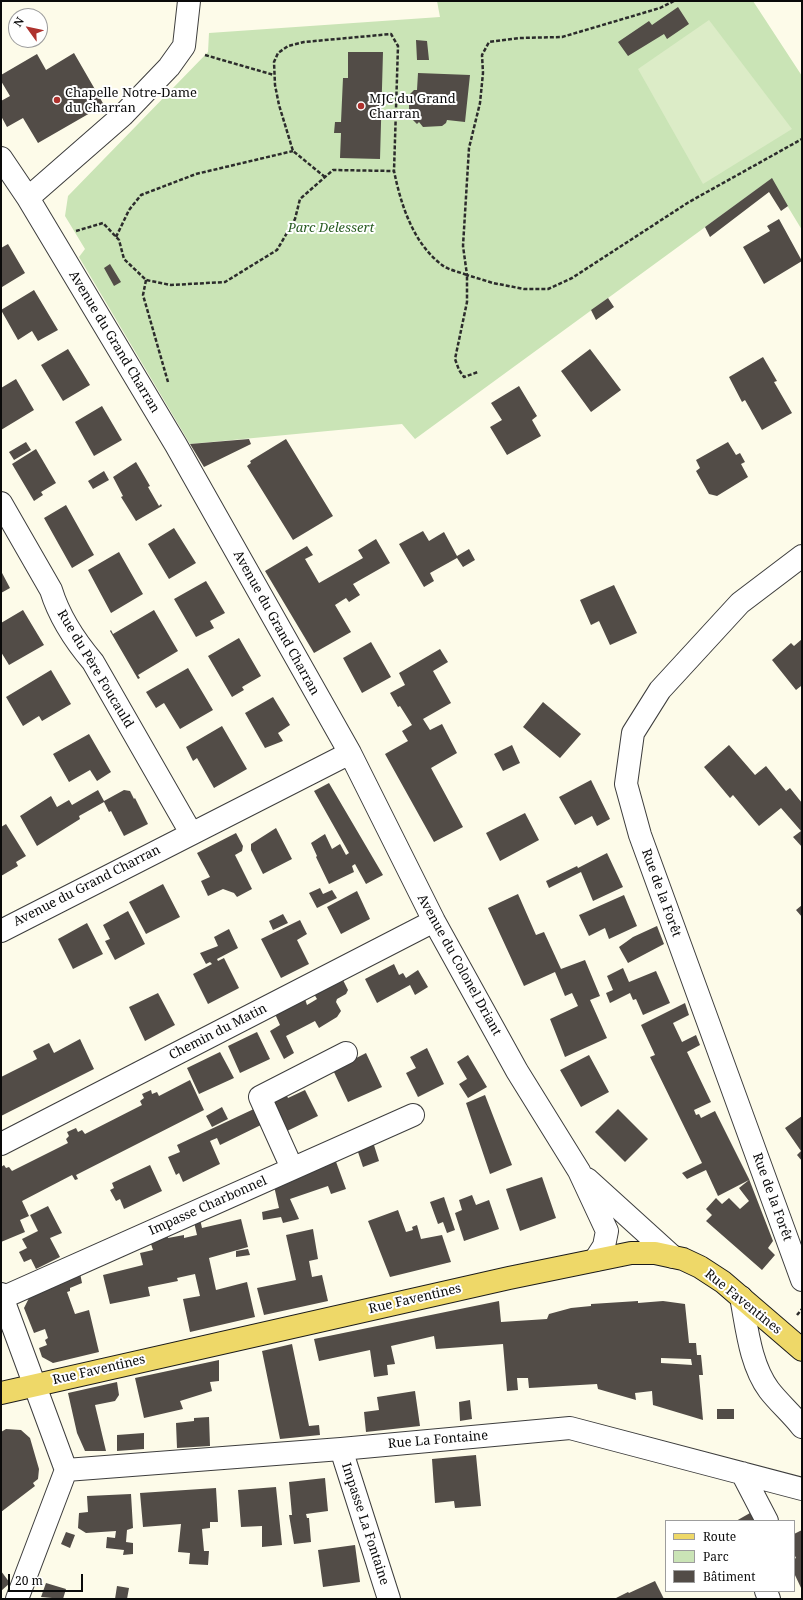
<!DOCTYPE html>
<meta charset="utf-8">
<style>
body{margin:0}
#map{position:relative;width:803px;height:1600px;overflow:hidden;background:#fdfbe9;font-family:"Noto Serif",serif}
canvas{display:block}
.frame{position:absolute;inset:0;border:2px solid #0a0a0a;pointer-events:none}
.legend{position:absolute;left:665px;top:1520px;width:130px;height:72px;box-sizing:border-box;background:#fff;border:1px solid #9d9d9d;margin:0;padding:5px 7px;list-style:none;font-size:12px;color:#0a0a0a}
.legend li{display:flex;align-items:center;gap:8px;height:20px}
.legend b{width:20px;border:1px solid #9d9d9d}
.north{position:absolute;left:8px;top:8px;width:40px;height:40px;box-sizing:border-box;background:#fff;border:1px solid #9d9d9d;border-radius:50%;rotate:303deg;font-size:11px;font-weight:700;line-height:16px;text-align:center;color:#0a0a0a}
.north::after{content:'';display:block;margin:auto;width:14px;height:18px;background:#ae322e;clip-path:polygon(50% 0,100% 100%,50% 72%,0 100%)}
.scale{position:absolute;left:8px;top:1574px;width:75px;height:18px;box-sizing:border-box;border:2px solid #0a0a0a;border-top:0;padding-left:5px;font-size:12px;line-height:14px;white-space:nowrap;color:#0a0a0a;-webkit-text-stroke:3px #fff;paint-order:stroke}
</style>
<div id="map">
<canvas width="803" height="1600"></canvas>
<div class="frame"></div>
<ul class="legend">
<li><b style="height:5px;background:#eed868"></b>Route</li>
<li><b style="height:11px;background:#cae4b6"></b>Parc</li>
<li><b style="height:11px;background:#524c47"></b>Bâtiment</li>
</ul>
<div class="north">N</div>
<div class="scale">20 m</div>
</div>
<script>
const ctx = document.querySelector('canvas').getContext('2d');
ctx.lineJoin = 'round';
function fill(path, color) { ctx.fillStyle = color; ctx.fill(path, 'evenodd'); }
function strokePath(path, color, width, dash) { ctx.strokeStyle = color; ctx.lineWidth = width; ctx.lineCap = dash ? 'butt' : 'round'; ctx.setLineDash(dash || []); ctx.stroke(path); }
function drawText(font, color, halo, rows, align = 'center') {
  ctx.font = font + ' "Noto Serif",serif'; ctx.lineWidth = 4; ctx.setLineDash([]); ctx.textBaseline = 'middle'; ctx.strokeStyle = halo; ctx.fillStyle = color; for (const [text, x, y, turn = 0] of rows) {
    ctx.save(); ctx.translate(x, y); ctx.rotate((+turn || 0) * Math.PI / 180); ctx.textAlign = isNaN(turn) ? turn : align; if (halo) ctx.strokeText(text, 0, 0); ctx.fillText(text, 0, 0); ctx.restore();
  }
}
const green = new Path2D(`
 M437,1h316l49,75v154l-31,-51 -356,260 -13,-15 -212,20 -111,-187 6,-8 -20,-33 3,-20 140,-144 1,-19 231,-16z`);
const pitch = new Path2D(`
 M709,20l83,109 -89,55 -65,-115z`);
const building = new Path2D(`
 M678,7l11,17 -22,15 -3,-5 -36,22 -10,-14 31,-21 3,4z
 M416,40l11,1 2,19h-12z
 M348,52h35l-3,107 -40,-1 1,-25h-7l1,-11h6l2,-44h5z
 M74,53l30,52 -66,38 -15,-25 -16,9 -6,-11v-15l9,-5 -9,-15v-6l36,-21 9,16z
 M418,73l52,2 -5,47 -18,-2 -1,3 -4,3 -19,1 -4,-5 -2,2 -7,-7 2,-2 -3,-3v-17l5,-5h3z
 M772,178l16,28 -7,5 -12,-19 -59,45 -5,-10z
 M779,219l23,42 -38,23 -21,-37 27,-16 -3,-5z
 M8,244l17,29 -23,14 -1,-39z
 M110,264l11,18 -7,4 -10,-18z
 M34,290l24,40 -20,11 -6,-10 -14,9 -17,-30z
 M608,298l6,9 -18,13 -5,-10z
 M68,349l22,36 -27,16 -22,-36z
 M590,349l31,41 -30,22 -30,-41z
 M763,357l14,24 -3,1 18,31 -30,17 -17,-30 -3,2 -13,-25z
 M16,379l18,31 -33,20v-42z
 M519,386l18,30 -5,4 9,16 -34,19 -17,-28 12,-7 -11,-17z
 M102,406l20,34 -28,16 -19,-34z
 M249,439l2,5 -47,23 -14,-23z
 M286,439l47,77 -40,24 -46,-74 4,-3 -1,-2z
 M26,442l5,8 -17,10 -5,-8z
 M728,442l8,13 4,-2 5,9 -4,2 7,13 -31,19 -8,-2 -13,-23 4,-3 -4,-8z
 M36,449l20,34 -15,9 2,3 -9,6 -22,-37z
 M136,462l14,24 -2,1 11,19 2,-2 1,2 -26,15 -15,-24 2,-1 -10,-19z
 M104,471l5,9 -16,9 -5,-8z
 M66,505l28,50 -22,13 -28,-50z
 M174,528l22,35 -27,16 -21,-35z
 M423,531l6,10 15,-9 13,24 12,-7 6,11 -12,7 -6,-9 -27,15 4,8 -10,6 -25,-43z
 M376,539l14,24 -37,21 7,11 -11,7 -3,-4 -11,7 16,27 -37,21 -49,-82 42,-25 6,9 -8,4 14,24 44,-25 -5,-8z
 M119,552l24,42 -32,19 -23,-43z
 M1,571l9,17 -9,5z
 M206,581l19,32 -15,8 4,7 -18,9 -22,-38z
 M614,585l23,48 -27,12 -11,-24 -8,4 -11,-25z
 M23,610l21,35 -35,20 -8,-13v-29z
 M154,610l24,41 -40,24 2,3 -2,1 -28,-48 1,-1 2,4z
 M239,638l22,38 -19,11 2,3 -12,7 -24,-41z
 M802,639v49l-1,-2 -5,4 -24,-30 19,-17 3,3z
 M371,642l20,35 -29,16 -19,-35z
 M440,649l8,13 -15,9 18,32 -28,16 7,11 12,-6 15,29 -26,15 32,59 -29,15 -49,-88 23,-13 -6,-10 10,-6 -12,-19 -2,1 -8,-14 15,-8 -6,-12z
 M188,668l25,42 -33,19 -16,-26 -8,5 -10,-16z
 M51,670l20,34 -29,17 -3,-5 -16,10 -17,-29z
 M273,697l17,28 -12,8 5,8 -18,7 -20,-35z
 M543,702l38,32 -21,24 -37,-31z
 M222,726l25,43 -33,19 -17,-30 -4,3 -7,-14z
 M89,734l22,38 -14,9 -7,-11 -21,12 -16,-28z
 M512,745l8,18 -17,8 -9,-17z
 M729,745l26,30 11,-9 20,25 4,-3 12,15v44l-9,-10 8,-6 -20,-23 -22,18 -26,-31 -3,3 -26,-31z
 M591,780l19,39 -13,7 -5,-10 -17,9 -16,-28z
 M329,783l54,92 -17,9 -11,-20 -3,2 2,6 -25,12 -13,-27 1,-1 -6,-13 14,-9 7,15 8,-5 6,11 3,-2 -35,-62z
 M98,790l6,11 20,-11 6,1 4,8 1,-1 13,26 -24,12 -13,-25 -2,1 -5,-10 -25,14 1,3 -43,27 -17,-30 31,-20 6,11 12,-7 3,5z
 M525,813l14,27 -39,21 -14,-28z
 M6,824l20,32 -10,6 2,4 -17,10v-49z
 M276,828l16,31 -29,15 -12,-24v-6z
 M236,833l7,13 -1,5 -7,4 17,34 -15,8 -3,-4 -11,-4 -15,7 -7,-15 9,-4 -13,-24z
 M607,853l16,34 -30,14 -12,-29 -32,16 -3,-7 31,-15 1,2z
 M163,884l17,33 -34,17 -17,-32z
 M320,888l3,6 9,-4 5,8 -20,10 -8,-15z
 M357,891l13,28 -29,15 -14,-27z
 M518,894l18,41 8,-3 17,37 24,-9 15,36 -10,4 17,38 -42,19 -15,-38 28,-13 -6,-13 -7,3 -10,-24 -31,14 -36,-78z
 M624,895l13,31 -28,13 -4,-11 -16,8 -10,-21z
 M802,905v12l-6,-7z
 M128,911l17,33 -30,16 -10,-19 5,-2 -7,-14z
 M283,914l5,9 -15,7 -4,-9z
 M300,920l7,14 -10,6 12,24 -28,14 -20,-39z
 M87,923l16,31 -30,15 -15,-30z
 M657,926l7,18 -36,19 -9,-16 14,-10z
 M229,929l9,19 -21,11 1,2 6,-3 15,30 -31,16 -15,-30 19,-10 -2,-2 -4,2 -6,-11 18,-7 -4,-9z
 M394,964l5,11 4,-2 3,5 12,-8 10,17 -13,8 -5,-10 -33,18 -12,-24z
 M623,968l6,14 27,-11 14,32 -27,12 -7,-16 -3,1 -3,-7 -20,10 -4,-10 7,-3 -6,-14z
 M343,980l5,10 -2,4 -9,5 -1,3 5,9 -4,6 -18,11 -4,-7 -29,15 8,17 -10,6 -14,-28 10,-6 -5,-11 30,-15 2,6 10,-6 -3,-5z
 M158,993l17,32 -30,16 -16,-34z
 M685,1003l4,12 -16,8 9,19 14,-7 4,10 -13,7 24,50 -17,8 2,5 3,-1 2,4 14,-7 34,68 24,62 -5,7 7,7 -13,15 -56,-49 6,-6 -6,-6 10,-11 6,6 7,-6 11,11 9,-8 -10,-13 10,-8 -31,16 -12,-26 -19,9 -5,-6 20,-10 -52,-106 5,-2 -14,-30z
 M257,1032l13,27 -30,14 -12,-27z
 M80,1039l14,30 -93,47v-39l36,-18 -4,-8 16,-8 5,10z
 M427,1048l17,36 -26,13 -12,-24 10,-5 -6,-11z
 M220,1052l14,26 -35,16 -12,-26z
 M366,1053l16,34 -34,15 -15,-32z
 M468,1055l19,32 -19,11 -9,-14 8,-5 -10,-17z
 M589,1055l20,37 -28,15 -21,-37z
 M190,1080l14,30 -128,65 2,4 -3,1 -3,-5 -50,26 7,15 -9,4 5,12 -24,10v-75l3,-2 2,3 3,-1 3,4 56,-28 -2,-4 3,-3 -2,-4 9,-4 2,4 4,-2 3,4 57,-29 -2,-4 4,-3 -2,-4 9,-4 1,4 5,-2 2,4z
 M305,1090l13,26 -31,15 -13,-29 11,-10 3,6z
 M485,1095l27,70 -22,9 -24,-71z
 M222,1107l6,12 -16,8 -6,-11z
 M256,1108l7,16 -43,21 -3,-7 -7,3 10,23 -37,18 -4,-9 -3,2 -8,-18 12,-5 -3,-7z
 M618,1109l30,30 -23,23 -30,-30z
 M802,1116v45l-5,-6 4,-4 -16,-23z
 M373,1142l6,19 -16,6 -6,-18z
 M335,1159l11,30 -15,5 -3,-8 -38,13 9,20 -16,4 -2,-6 -18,3 -1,-8 17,-4 -5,-22z
 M150,1165l12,26 -38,18 -4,-10 -4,2 -6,-11 4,-2 -2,-5z
 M542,1177l14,41 -36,13 -14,-42z
 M472,1195l4,10 13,-5 10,29 -35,12 -9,-28 7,-3 -3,-10z
 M444,1197l11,33 -8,3 -4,-11 -5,2 -8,-22z
 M48,1206l14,27 -12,5 10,19 -24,12 -5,-10 -7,3 -5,-10 8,-4 -5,-9 16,-8 -8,-16z
 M398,1210l8,22 7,-2 -1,-3 5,-2 4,14 21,-4 9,27 -61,15 -22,-56z
 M200,1219l2,9 39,-9 7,28 -39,11 7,32 31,-8 8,35 -65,15 -7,-33 17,-3 -5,-22 -18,4 1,3 -30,6 2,9 -40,8 -7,-29 40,-10 -3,-12 13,-3 -3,-9 18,-7v4l16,-3v3l13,-3 -3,-13z
 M313,1229l5,30 -9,2 3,16 10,-2 6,26 -64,14 -7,-27 39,-8 -10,-45z
 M248,1249l2,6 -14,2v-6z
 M80,1273l2,10 -12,5v3l-3,1 8,22 14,-4 10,42 -46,11 -11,-6 -3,-9 8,-3 -2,-5 3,-2 -3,-9 -11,4 -10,-25 7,-14z
 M499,1301l2,21 46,-3 2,-5 22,-6 20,-2v-2l47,-3v2l25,-2 22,3 4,39h7l1,12h4l2,20h-4l4,45 -50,-15 -1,-14 -17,2 1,7 -38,-11 -1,-5 -68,4 -1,-10h-11l1,12 -11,1 -4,-47 -67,5 -2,-13 -43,10 4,18 -8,1 1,10 -14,2 -4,-27 -51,11 -5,-22zM661,1358l30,1 1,6 -31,-2z
 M292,1344l17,82 10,-1 1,10 -40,4 -18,-88z
 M219,1360v21l-9,1 2,9 -32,10 3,8 -39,9 -9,-40z
 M117,1382l2,13 -4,6 -20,4 11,46h-21l-8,-18 -9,-40z
 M415,1391l5,35 -54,6 -2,-20 15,-2 -2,-13z
 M470,1400l2,19 -12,2 -1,-19z
 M717,1409h17v10h-17z
 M209,1417l1,29 -33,2 -1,-25 18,-2v-3z
 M6,1429l15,1 9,8 9,31 -1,10 -5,4 2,3 -34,26v-80z
 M144,1433v16l-27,2v-16z
 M476,1455l5,51 -26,2 -1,-7 -19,2 -3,-44z
 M325,1478l3,33 -22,3 1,4h2l2,24 -17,2 -5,-29h3l-3,-33z
 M276,1487l6,58 -20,2v-21l-21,1 -3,-37z
 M216,1488l2,34h-8v6l-8,1 2,22h5l-1,14 -19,-1 1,-11 -12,-1 3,-28 -38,3 -3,-34z
 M131,1494l2,34 -6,2 -1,12 7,1v11l-10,1 1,-5 -18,-2 1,-11 8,1 1,-7 -30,2 -8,-5 1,-15 9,-1 -1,-16z
 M750,1513l5,8h-19z
 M802,1530v60l-8,-17v-14l2,-1 -2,-4v-20z
 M66,1532l9,3 -5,13 -9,-4z
 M355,1545l5,37 -37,5 -5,-37z
 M1,1571l9,12 -9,8z
 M655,1581l9,18h-50l14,-7 1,1z
 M46,1583l20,6 -3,10 -22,-2z
 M117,1586l12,2 -2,11h-12z`);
const path = new Path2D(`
 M674,1l-14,7 -98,29 -43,1 -30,4 -7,13 1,18 -3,30 -11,45 -6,98 4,29 26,8 31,6h24l24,-11 117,-76 113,-63
 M205,55l69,20
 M325,177l-32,-26 -14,-46 -4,-20 -1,-23 4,-9 10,-7 16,-4 87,-8 7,12 -4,125
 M76,231l27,-8 16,17 5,19 22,21 25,5 54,-3 52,-32 18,-31 5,-20 33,-29 61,1c7,34 19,72 48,94 6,5 18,7 25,10v27l-12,57 4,11 5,7 14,-5
 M116,237l13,-27 12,-15 55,-21 97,-23
 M146,280l-3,15 25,87
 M797,1315l5,-6`);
const minor = new Path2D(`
 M1,158l27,40 148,247 174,308 84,168 83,150 62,100 28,60 -3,15 -9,14
 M28,198l95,-83 46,-48 15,-21 5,-45
 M1,503l50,87c8,26 25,52 42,72l98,171
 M802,556l-62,47 -80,87 -27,43 -7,51 14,51 162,445
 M1,931l349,-178
 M1,1144l433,-223
 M292,1168l-32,-71 86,-44
 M587,1179l86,78
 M1,1294l65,176 -49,129
 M741,1297c6,31 9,67 28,93 10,13 23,24 33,37
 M2,1298l411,-183
 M341,1449l48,150
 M66,1470l275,-21 229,-21 232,61
 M742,1473l25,48
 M766,1591l3,8`);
const major = new Path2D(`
 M1,1393l508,-115 122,-25h24l28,6 17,8 23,15 79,68`);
const markers = [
 [57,100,4,"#ae322e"],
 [361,106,4,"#ae322e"]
];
const poiNames = [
 ["Chapelle Notre-Dame",65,93],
 ["du Charran",65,108],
 ["MJC du Grand",369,99],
 ["Charran",369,114]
];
const parkNames = [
 ["Parc Delessert",331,228]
];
const streetNames = [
 ["Avenue du Grand Charran",114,342,59],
 ["Avenue du Grand Charran",276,623,61],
 ["Rue du Père Foucauld",95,669,59],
 ["Avenue du Grand Charran",87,886,-27],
 ["Rue de la Forêt",661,893,70],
 ["Avenue du Colonel Driant",459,965,61],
 ["Chemin du Matin",218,1032,-27],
 ["Rue de la Forêt",772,1197,70],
 ["Impasse Charbonnel",208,1206,-24],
 ["Rue Faventines",415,1299,-13],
 ["Rue Faventines",743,1302,39],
 ["Rue Faventines",99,1370,-13],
 ["Rue La Fontaine",438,1440,-5],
 ["Impasse La Fontaine",365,1524,72]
];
fill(green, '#cae4b6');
fill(pitch, '#dcecc7');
fill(building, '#524c47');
strokePath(minor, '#3d3d3d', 24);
strokePath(major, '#1b1b1b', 24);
strokePath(path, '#2c2c2c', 2.5, [4, 2]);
strokePath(minor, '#fff', 22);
strokePath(major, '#eed868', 22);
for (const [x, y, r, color] of markers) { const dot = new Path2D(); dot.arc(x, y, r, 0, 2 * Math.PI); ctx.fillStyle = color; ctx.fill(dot); strokePath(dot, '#fff', 1.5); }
drawText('13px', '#0a0a0a', '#fff', poiNames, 'left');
drawText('italic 13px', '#285c21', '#fff', parkNames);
drawText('13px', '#0a0a0a', '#fff', streetNames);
</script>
